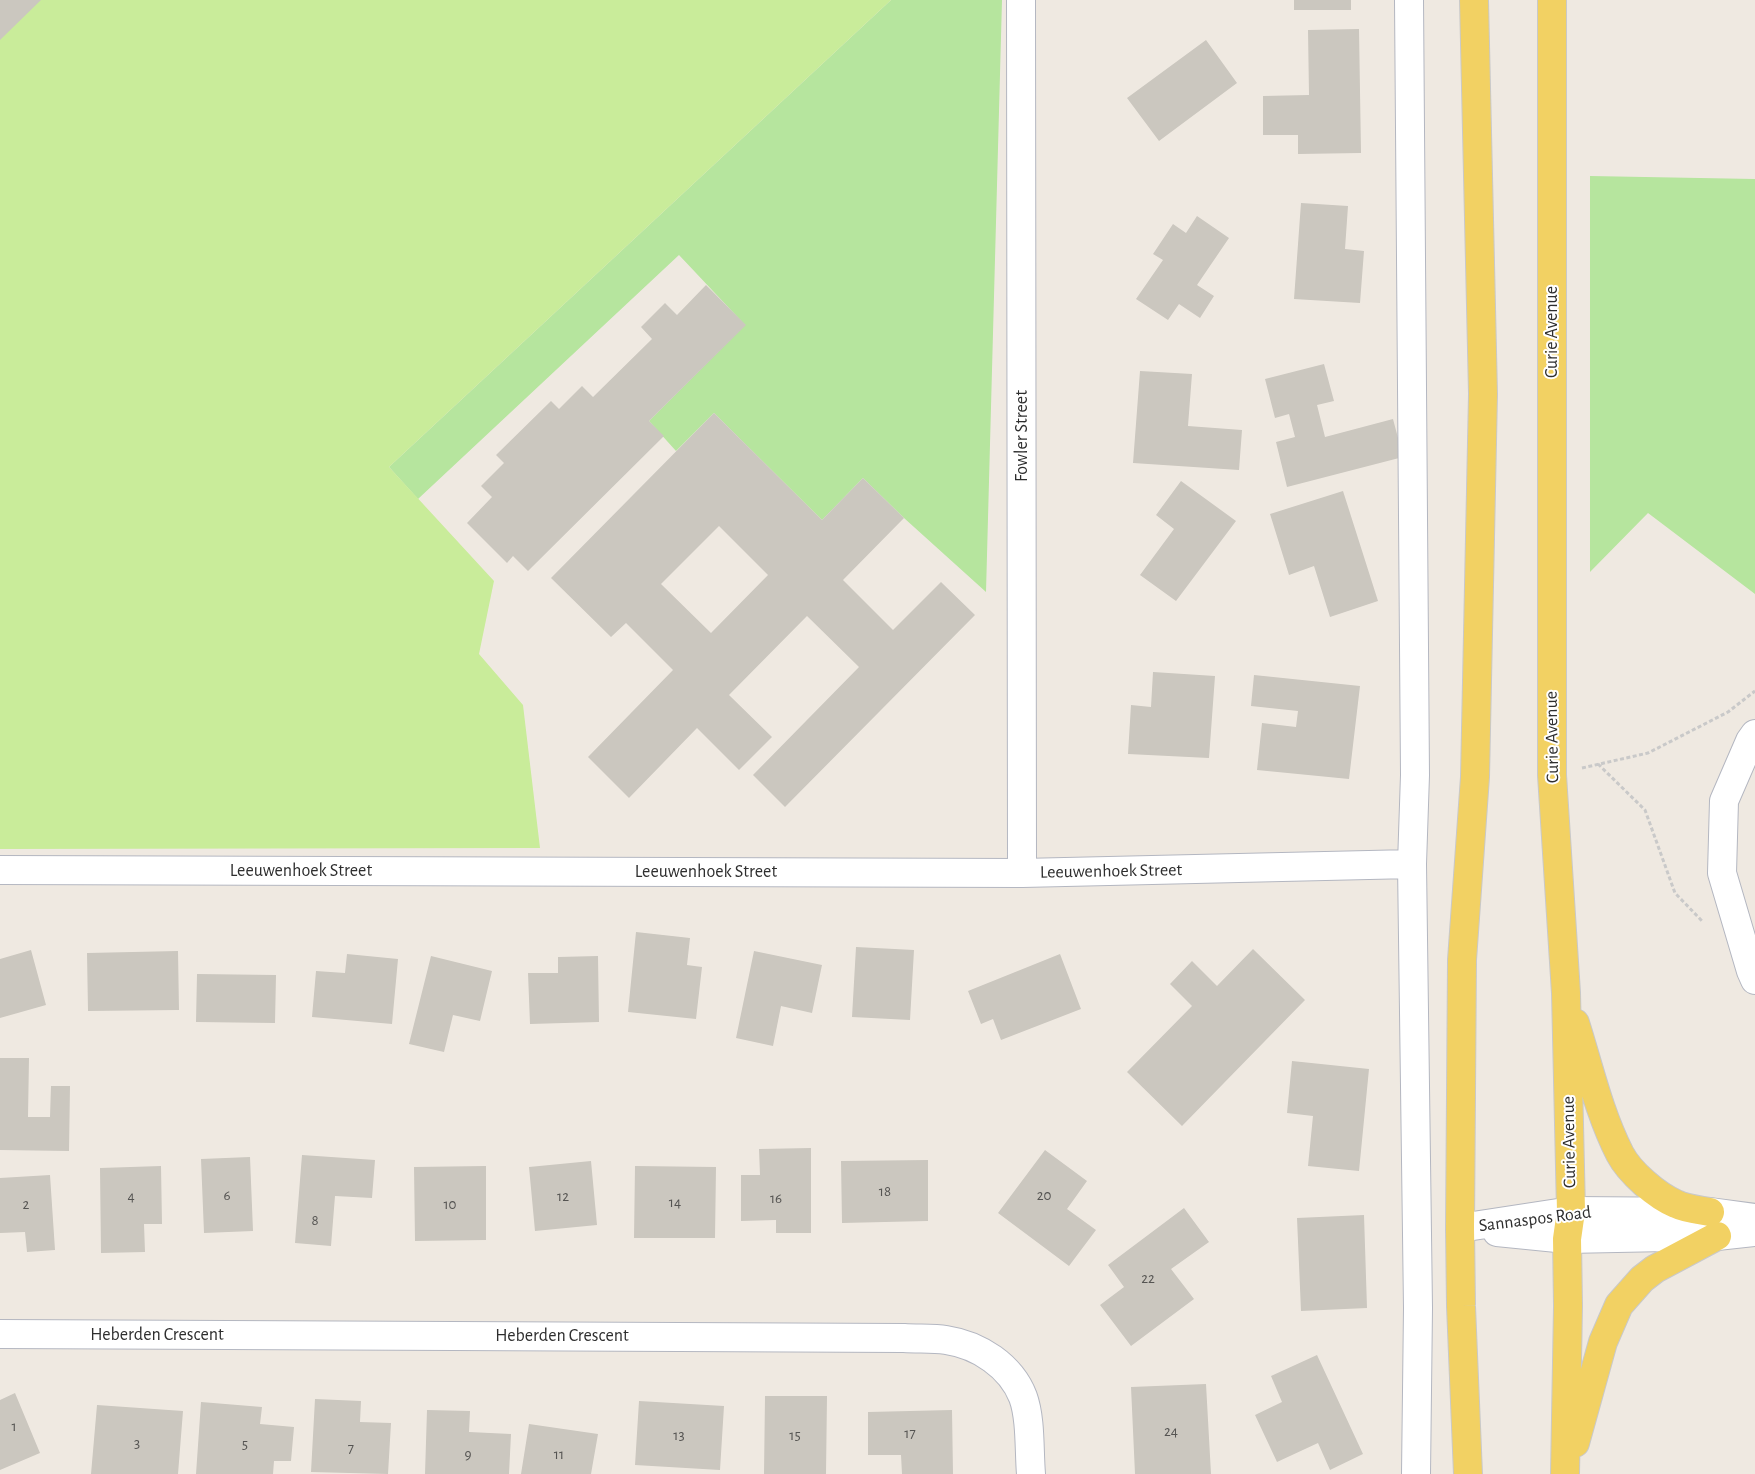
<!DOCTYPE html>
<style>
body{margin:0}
canvas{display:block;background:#efe9e1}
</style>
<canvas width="1755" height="1474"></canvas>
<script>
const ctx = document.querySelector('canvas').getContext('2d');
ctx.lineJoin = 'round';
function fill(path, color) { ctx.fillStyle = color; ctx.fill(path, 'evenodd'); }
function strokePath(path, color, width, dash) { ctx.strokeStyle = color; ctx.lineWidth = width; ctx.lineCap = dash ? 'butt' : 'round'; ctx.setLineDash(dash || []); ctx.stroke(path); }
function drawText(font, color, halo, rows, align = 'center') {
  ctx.font = font + ' "Alegreya Sans",sans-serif'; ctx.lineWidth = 4; ctx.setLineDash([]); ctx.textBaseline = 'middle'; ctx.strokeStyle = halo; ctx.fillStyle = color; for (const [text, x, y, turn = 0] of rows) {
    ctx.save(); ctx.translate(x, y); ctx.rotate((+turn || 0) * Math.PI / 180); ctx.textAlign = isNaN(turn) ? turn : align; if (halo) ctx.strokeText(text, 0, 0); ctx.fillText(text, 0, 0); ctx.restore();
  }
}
const green = new Path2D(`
 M891,0h111l-16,592 -82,-74 -41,-40 -41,42 -108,-107 -38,38 -27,-30 96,-96 -66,-70 -261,244 -29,-32z
 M1590,176l165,3v415l-107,-81 -58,59z`);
const pitch = new Path2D(`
 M0,0h891l-502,467 105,114 -15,73 44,51 17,143 -540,1z`);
const building = new Path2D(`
 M0,0h41l-41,40z
 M1294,0h57v10h-57z
 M1359,29l2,124 -63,1v-19h-35v-39l46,-1 -1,-65z
 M1206,40l31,43 -78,58 -32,-43z
 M1301,203l47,3 -3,43 19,2 -4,52 -66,-4z
 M1197,216l32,22 -32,47 17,11 -14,22 -21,-14 -11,16 -32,-21 27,-39 -10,-6 20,-30 13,9z
 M706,285l40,40 -97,96 15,15 -136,135 -15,-15 -6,7 -40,-40 25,-26 -11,-11 23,-23 -8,-8 55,-54 8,8 23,-23 11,11 59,-58 -11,-12 24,-24 12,12z
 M1324,364l10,37 -17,4 8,32 68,-18 10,38 -116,30 -11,-45 19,-5 -6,-23 -14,4 -10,-39z
 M1140,371l52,3 -4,52 54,4 -3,40 -106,-7z
 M714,413l108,107 41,-42 41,40 -61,62 50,50 48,-48 34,33 -190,192 -32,-32 106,-108 -52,-51 -78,79 43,42 -33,33 -42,-42 -68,70 -41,-41 85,-87 -47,-47 -15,14 -60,-59zM719,526l49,49 -57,58 -50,-49z
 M1181,481l55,40 -60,80 -36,-26 34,-46 -18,-14z
 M1343,491l35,110 -48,16 -16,-51 -25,9 -19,-61z
 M1153,672l62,4 -6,82 -81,-4 3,-49 20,2z
 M1254,675l106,11 -11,93 -92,-9 5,-47 34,4 2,-16 -47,-5z
 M636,932l54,6 -3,27 15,2 -6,52 -68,-7z
 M856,947l58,3 -4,70 -58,-3z
 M1253,949l52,51 -123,126 -55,-54 65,-66 -22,-22 22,-23 25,25z
 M31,950l15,55 -46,13v-59z
 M178,951l1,59 -91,1 -1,-58z
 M754,951l68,14 -10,48 -31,-7 -8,40 -37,-8z
 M347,954l51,5 -6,65 -80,-7 4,-46 29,2z
 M1060,954l21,55 -80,31 -8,-21 -12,5 -13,-33z
 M431,956l61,15 -12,50 -27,-6 -9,37 -35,-8z
 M598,956l1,66 -69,2 -2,-51h30v-16z
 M197,974l79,1 -1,48 -79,-1z
 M0,1058h29l-1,59h22l1,-31h19l-1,65 -69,-1z
 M1292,1061l77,8 -10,102 -51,-5 5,-50 -26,-3z
 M811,1148v85h-35v-13l-35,1v-46h19l-1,-26z
 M1045,1150l42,31 -20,28 29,21 -27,36 -71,-53z
 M302,1155l73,5 -3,38 -37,-2 -4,50 -36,-3z
 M250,1157l3,74 -49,2 -3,-74z
 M928,1160v61l-86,2 -1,-62z
 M591,1161l6,64 -62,6 -6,-64z
 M161,1166l1,58h-18l1,28 -44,1 -1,-85z
 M486,1166v74l-71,1 -1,-74z
 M635,1166l81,1 -1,71h-81z
 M50,1175l5,75 -28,2 -2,-20 -25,1v-55z
 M1184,1208l25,34 -38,27 23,30 -63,47 -31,-41 24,-18 -16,-22z
 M1364,1215l3,93 -66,3 -4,-93z
 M1317,1355l46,99 -33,16 -12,-27 -41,19 -22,-47 27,-13 -11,-26z
 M1206,1384l5,90h-76l-4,-87z
 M15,1393l25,60 -40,17v-70z
 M765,1396h62l-1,78h-62z
 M315,1399l46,2 -1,21 31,1 -3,51 -77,-2z
 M639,1401l85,5 -4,64 -85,-5z
 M201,1402l61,5 -2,17 34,3 -3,34h-17l-1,13h-77z
 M97,1405l86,6 -5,63h-87z
 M427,1410l43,1 -1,21 42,2 -2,40h-84z
 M952,1410l1,64h-51l-1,-19h-33v-43z
 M529,1424l69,10 -7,40h-70z`);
const path = new Path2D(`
 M1598,764l47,46 30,83 28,29
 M1582,768l66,-15 80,-41 27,-21`);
const minor = new Path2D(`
 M1021,0l1,873
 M1409,0l6,775 -3,89 6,444 -2,166
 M1755,734l-5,7 -26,60 -2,72 29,98 4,9
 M0,870l1022,3 390,-9
 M1460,1228l111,-17 139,1 45,6
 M1497,1232l70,7 150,-3 38,-4
 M0,1334l904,4c14,1 29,0 42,2 33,5 65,26 77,57 8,22 6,54 8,77`);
const major = new Path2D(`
 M1552,0v775l14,218 5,218 -4,28 1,67 -3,168
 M1575,1023c14,44 24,90 45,131 10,19 37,42 56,50 10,5 23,6 34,8
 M1575,1443l28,-101 16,-37 23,-26 13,-10 62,-33
 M1468,1474l-7,-168 -1,-78 2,-268 13,-183 8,-383 -9,-394`);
const numberNames = [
 ["18",885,1191],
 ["6",227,1195],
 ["20",1044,1195],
 ["4",131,1196],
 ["12",563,1196],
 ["16",776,1198],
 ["14",675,1202],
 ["2",26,1204],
 ["10",450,1204],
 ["8",315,1220],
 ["22",1148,1278],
 ["1",14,1426],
 ["24",1171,1431],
 ["17",910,1433],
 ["13",679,1435],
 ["15",795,1435],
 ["3",137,1443],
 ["5",245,1444],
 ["7",351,1448],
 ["9",468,1454],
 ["11",559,1454]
];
const streetNames = [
 ["Curie Avenue",1552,332,-90],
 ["Fowler Street",1022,436,-90],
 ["Curie Avenue",1552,737,-91],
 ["Leeuwenhoek Street",301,871],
 ["Leeuwenhoek Street",1111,871,-1],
 ["Leeuwenhoek Street",706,872],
 ["Curie Avenue",1569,1142,-91],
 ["Sannaspos Road",1535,1219,-7],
 ["Heberden Crescent",157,1335],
 ["Heberden Crescent",562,1336]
];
fill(green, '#b6e59e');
fill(pitch, '#c9ec9a');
fill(building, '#cbc7bf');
strokePath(minor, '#b4b7c1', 30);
strokePath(major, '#c9c9c9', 30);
strokePath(path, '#c9c9c9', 3, [4, 2.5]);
strokePath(minor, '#fff', 28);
strokePath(major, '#f2d163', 28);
drawText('15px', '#555452', null, numberNames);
drawText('18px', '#2e2e2e', '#fff', streetNames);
</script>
